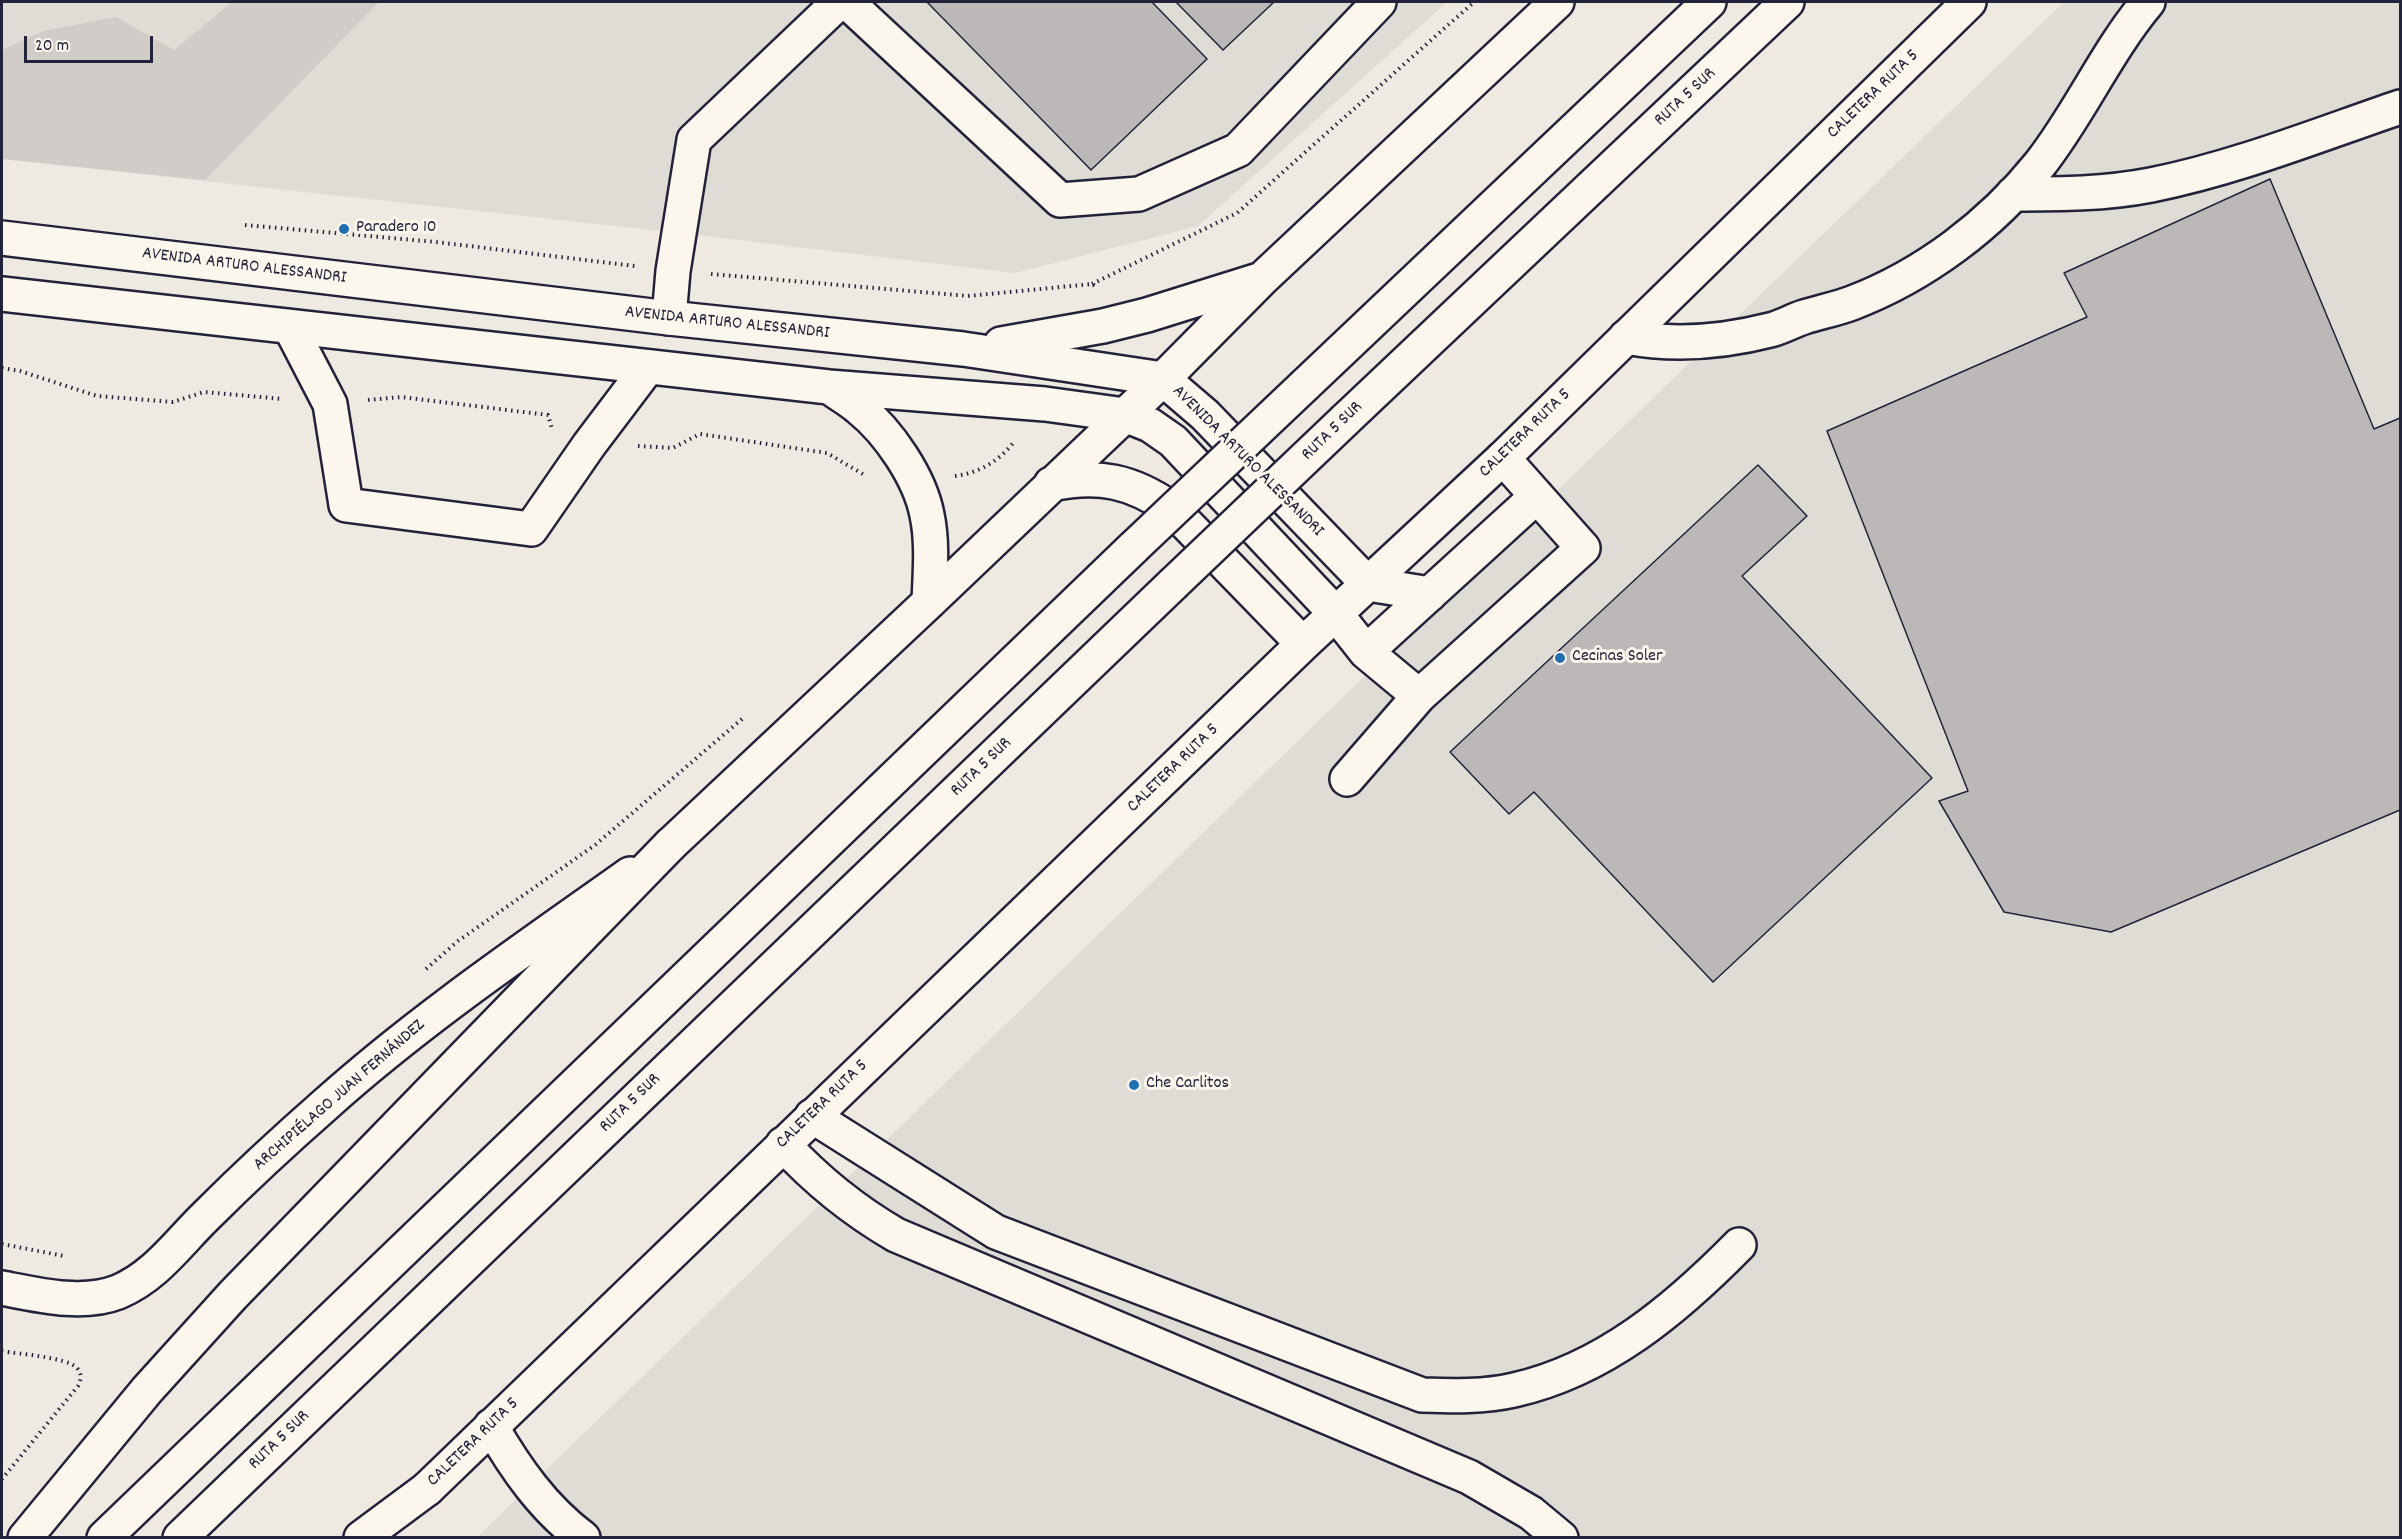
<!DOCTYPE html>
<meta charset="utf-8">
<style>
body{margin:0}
#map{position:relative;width:2402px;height:1539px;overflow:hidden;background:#eeeae2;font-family:Dekko,sans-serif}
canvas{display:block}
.frame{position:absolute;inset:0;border:3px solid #22223b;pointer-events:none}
.scale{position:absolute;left:24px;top:36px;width:129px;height:27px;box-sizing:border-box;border:3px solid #22223b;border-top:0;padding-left:8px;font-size:18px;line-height:21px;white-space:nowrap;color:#22223b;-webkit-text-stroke:4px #fbf7ec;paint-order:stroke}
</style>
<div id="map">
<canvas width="2402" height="1539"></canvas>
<div class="frame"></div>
<div class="scale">20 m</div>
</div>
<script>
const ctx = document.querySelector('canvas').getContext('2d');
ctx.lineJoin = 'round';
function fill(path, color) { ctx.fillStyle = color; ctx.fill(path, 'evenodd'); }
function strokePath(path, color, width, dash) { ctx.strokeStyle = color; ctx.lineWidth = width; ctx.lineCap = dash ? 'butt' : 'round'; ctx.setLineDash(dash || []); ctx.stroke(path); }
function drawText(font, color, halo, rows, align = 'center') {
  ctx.font = font + ' Dekko,sans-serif'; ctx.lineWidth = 6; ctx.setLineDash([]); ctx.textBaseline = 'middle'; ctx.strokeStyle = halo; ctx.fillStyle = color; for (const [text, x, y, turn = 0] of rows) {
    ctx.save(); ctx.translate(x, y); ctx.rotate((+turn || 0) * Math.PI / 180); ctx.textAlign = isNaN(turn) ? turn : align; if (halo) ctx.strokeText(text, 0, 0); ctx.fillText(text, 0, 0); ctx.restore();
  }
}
const built = new Path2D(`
 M2,2h1445l-249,224 -183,47 -335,-40 -678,-74z
 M2064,2h336v1535l-1924,1 897,-870z`);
const green = new Path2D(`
 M232,2h147l-174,178 -203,-21v-109l41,-19 73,-14 58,33z`);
const building = new Path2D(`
 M927,2h225l55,57 -116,111z
 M1176,2h98l-51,48z
 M2270,179l104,250 26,-11v392l-289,122 -107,-20 -65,-111 29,-10 -141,-360 260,-114 -23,-44z
 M1758,465l49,51 -65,60 190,202 -219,204 -179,-190 -25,22 -59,-62z`);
const path = new Path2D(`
 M245,225l191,17 199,24
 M711,274l257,22 124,-12 5,3
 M1092,284l145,-71 237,-211
 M2,368l18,3 77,25 76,6 31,-10 79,7
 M368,400l33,-3 147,18 4,14
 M638,446l35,2 27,-14 127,19 39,23
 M955,476c24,-3 44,-15 59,-34
 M426,969l32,-28 137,-96 147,-126
 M2,1244l62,12
 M2,1351c15,3 65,6 75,17 5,6 4,12 1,18l-76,93`);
const minor = new Path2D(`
 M847,2l213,198 79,-6 99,-44 141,-148
 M2013,194c47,0 92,0 138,-9 85,-17 167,-50 249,-78
 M669,318l4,-47 21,-131 145,-138
 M290,327l40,77 16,101 185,24 58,-84 59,-78
 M1626,337c48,9 97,5 144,-7 12,-3 22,-9 34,-13 16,-5 32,-8 48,-14 73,-28 139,-78 188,-139 40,-51 66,-112 108,-162
 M1368,584l62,10
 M1336,614l30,38 53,44 164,-148 -80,-90
 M1366,652l171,-156
 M1347,779l72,-83
 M812,1116l184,116 426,163c31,1 62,2 92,-5 90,-20 162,-81 225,-145
 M783,1144c34,37 70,66 113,91l573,242 62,36 30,25
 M2,1288c36,7 80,18 116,4 38,-16 60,-49 89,-77 38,-38 78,-75 119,-111 95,-85 200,-156 304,-230
 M491,1426c25,43 52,82 92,112`);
const major = new Path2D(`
 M2,238l667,80 294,31 200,30 42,36 163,169
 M2,294l827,93 216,17 80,11 25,10 23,16 163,173
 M1001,344l102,-18 44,-11 112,-35
 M829,387c10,7 21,13 30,21 30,24 61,70 68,107 6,28 3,59 2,87
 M1051,484c48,-10 81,-3 121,25l131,135
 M670,845l259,-243 234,-223 100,-101 294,-276
 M427,1489l876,-845 200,-186 466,-456`);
const highway = new Path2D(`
 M1305,385l404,-383
 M1345,420l442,-418
 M25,1538l122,-148 86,-95 437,-450
 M104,1538l1030,-991
 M180,1538l993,-954
 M361,1538l66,-49`);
const highwayBridge = new Path2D(`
 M1134,547l171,-162
 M1173,584l172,-164`);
const markers = [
 [344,229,6,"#1f6fb2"],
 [1560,658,6,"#1f6fb2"],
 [1134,1085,6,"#1f6fb2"]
];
const streetNames = [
 ["CALETERA RUTA 5",1874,95,-44],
 ["RUTA 5 SUR",1686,98,-43],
 ["AVENIDA ARTURO ALESSANDRI",244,267,7],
 ["AVENIDA ARTURO ALESSANDRI",727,324,6],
 ["RUTA 5 SUR",1333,432,-44],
 ["CALETERA RUTA 5",1526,434,-44],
 ["AVENIDA ARTURO ALESSANDRI",1247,462,45],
 ["RUTA 5 SUR",982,768,-44],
 ["CALETERA RUTA 5",1174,769,-44],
 ["ARCHIPIÉLAGO JUAN FERNÁNDEZ",340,1096,-41],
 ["RUTA 5 SUR",631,1104,-44],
 ["CALETERA RUTA 5",823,1105,-44],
 ["RUTA 5 SUR",280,1441,-44],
 ["CALETERA RUTA 5",474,1443,-44]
];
const poiNames = [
 ["Paradero 10",356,229],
 ["Cecinas Soler",1572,658],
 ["Che Carlitos",1146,1085]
];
fill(built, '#dfdbd5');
fill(green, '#d0cdc9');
fill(building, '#bcb8b8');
strokePath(building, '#22223b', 1.5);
strokePath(minor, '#22223b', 38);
strokePath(major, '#22223b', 38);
strokePath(highway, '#22223b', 38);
strokePath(path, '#22223b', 4, [1.5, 4.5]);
strokePath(minor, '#fbf7ec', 33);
strokePath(major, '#fbf7ec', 33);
strokePath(highway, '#fbf7ec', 33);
strokePath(highwayBridge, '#22223b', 38, []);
strokePath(highwayBridge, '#fbf7ec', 33);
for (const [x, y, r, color] of markers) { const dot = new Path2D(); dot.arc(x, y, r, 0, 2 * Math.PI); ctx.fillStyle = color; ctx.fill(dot); strokePath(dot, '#fbf7ec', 2); }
drawText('18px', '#22223b', '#fbf7ec', streetNames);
drawText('18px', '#22223b', '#fbf7ec', poiNames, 'left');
</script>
